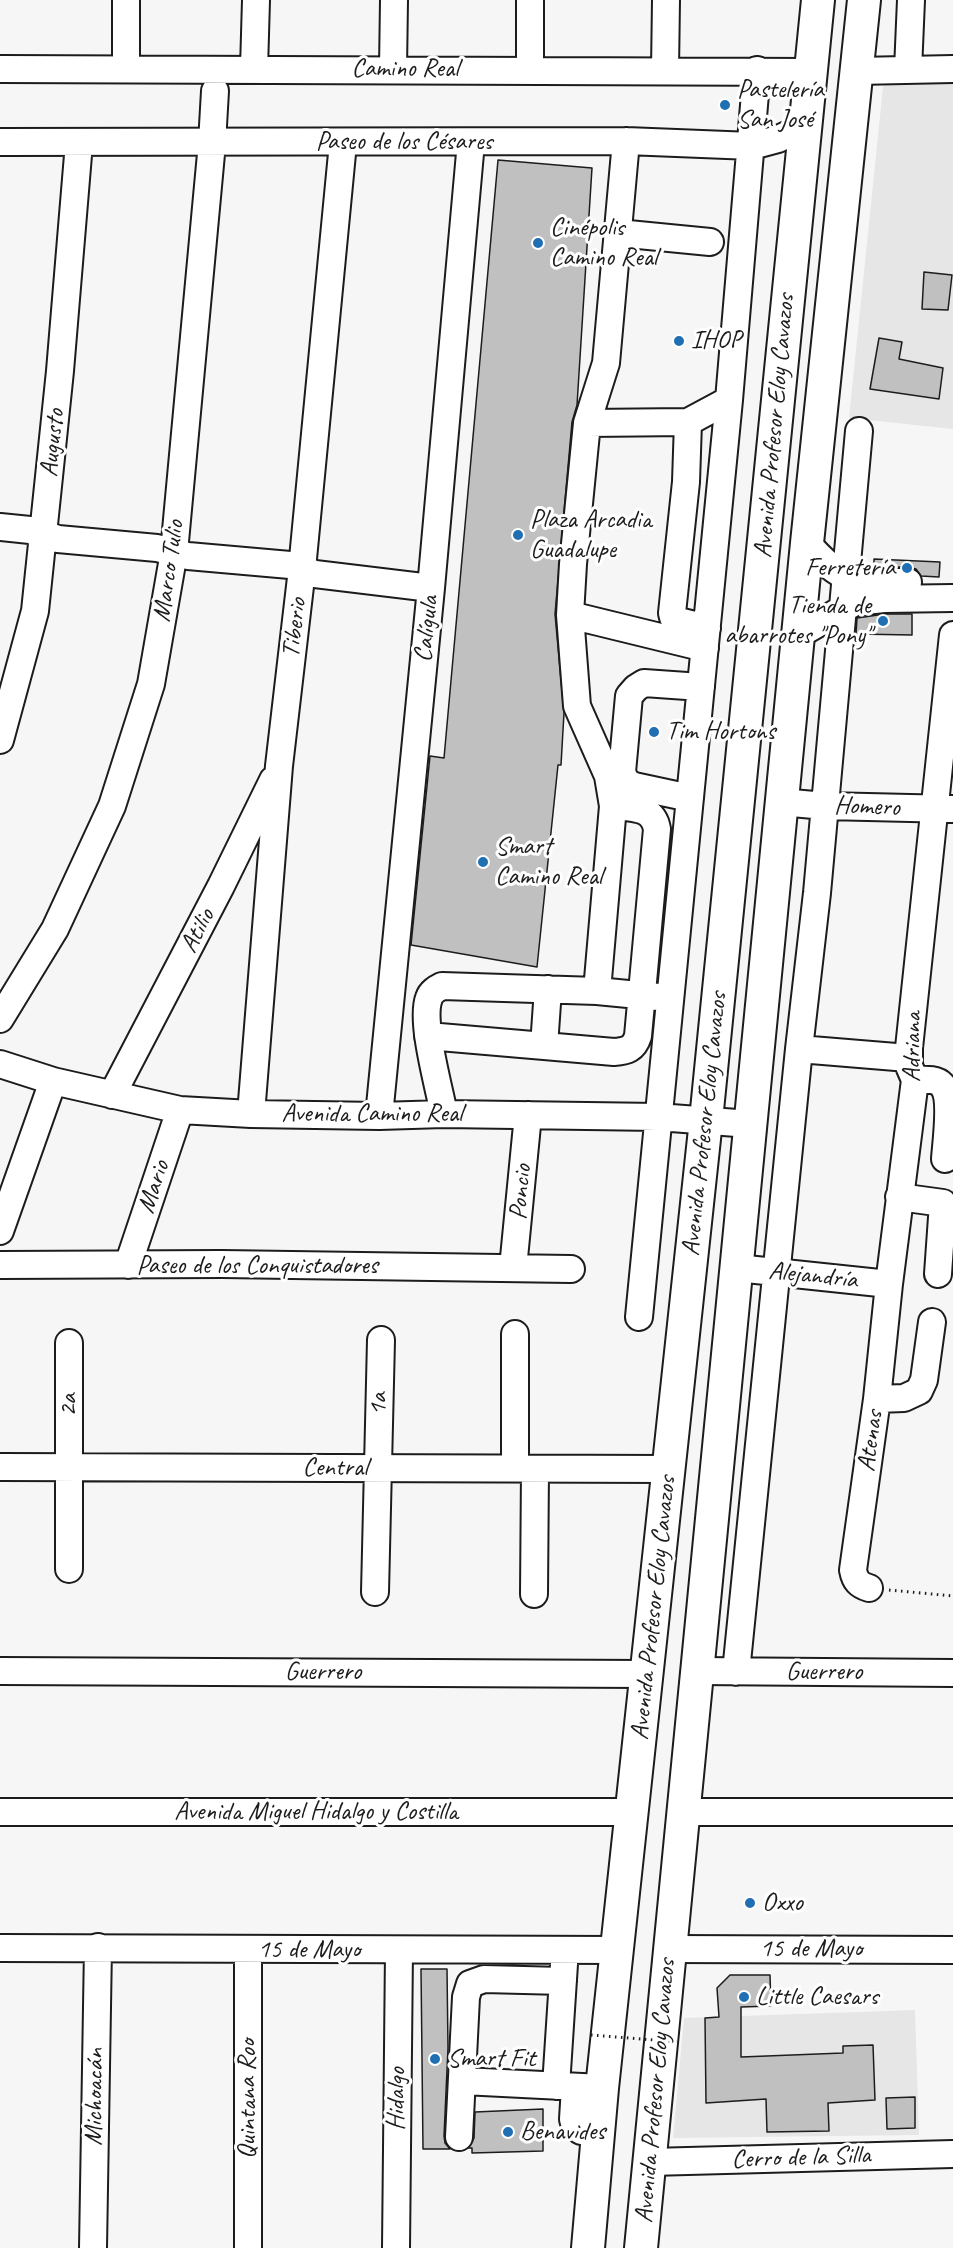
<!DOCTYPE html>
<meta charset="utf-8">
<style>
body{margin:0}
canvas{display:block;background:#f6f6f6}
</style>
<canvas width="953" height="2248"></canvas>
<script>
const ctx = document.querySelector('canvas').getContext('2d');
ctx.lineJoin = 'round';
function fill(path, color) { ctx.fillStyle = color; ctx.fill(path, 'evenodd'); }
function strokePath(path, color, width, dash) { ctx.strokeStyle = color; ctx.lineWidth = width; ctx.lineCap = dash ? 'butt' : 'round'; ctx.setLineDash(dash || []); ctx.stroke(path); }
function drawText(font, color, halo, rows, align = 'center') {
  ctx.font = font + ' Caveat,sans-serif'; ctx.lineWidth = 6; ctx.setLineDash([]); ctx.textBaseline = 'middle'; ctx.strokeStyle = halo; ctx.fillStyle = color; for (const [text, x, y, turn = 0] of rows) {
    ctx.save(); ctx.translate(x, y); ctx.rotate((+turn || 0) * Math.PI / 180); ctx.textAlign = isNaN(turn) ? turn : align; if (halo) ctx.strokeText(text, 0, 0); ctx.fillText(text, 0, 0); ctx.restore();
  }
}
const built = new Path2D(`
 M891,80l62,1v348l-104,-11 34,-331z
 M915,2010l4,125 -246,3 11,-120z`);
const building = new Path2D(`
 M498,160l94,8 -15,237 -5,17 -17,192 9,99 -3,52h-3l-21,202 -126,-22 19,-189 14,2z
 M924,272l28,3 -4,35 -26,-1z
 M879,338l23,4 -3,17 44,9 -4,31 -69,-10z
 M874,559l66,3 -1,15 -18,-1 -5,-7 -7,-2h-35z
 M885,614h27v21l-56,-1 1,-16z
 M421,1969h26l1,79 -4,88 1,7 5,6h-27z
 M730,1975h40l1,31 -30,1v50l102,-4v-7l30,-1 2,55 -47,3 1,28 -62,1 -1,-33 -60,4 -1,-85 14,-1 -2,-29z
 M915,2097v31l-28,1 -1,-31z
 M543,2109v42l-71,2v-5h-4l6,-10 1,-26z`);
const path = new Path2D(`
 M889,1590l64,6`);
const minor = new Path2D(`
 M530,0v69
 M126,68v-68
 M0,69l811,3
 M254,69l2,-69
 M393,69l1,-69
 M665,70l1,-70
 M908,70l3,-70
 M857,71l96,-2
 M0,142l626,-1 126,5 26,-7 26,-12
 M618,233l92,9
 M688,422l-2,60 -14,131 1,4 6,4 28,7
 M587,423l101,-1 41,-22
 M0,527l30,3 28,9 99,9 31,8 102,9 25,9 116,14
 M807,543c37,42 47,39 101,39
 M570,615l135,33
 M798,635l57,-33 29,-3 69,-1
 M0,740l35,-129 25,-240 19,-228
 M690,798l-56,-12 -8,-4 -4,-10 7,-76 7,-8 8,-5 57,4
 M781,802l44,4 128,3
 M597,991l16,-185 -5,-30 -31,-70 -7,-91 3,-51 14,-141 19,-60 20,-222
 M0,1019l55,-90 57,-123 39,-122 23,-132 38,-409 3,-52
 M428,1036l186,16c13,-1 20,-3 24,-16l19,-207c-4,-23 -25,-21 -44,-23
 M544,1046l4,-57
 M799,1049l109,9
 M0,1064l53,17 127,29 71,4 128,2 65,-2 214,3 92,7
 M915,1080c8,0 21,-2 27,5 11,12 4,58 3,74
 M112,1095l109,-209 52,-106
 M251,1114l28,-348 23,-197 41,-426
 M444,1114c-5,-27 -24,-93 -15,-116 2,-6 7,-9 13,-12l155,5 62,6
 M379,1116l52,-528 40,-446
 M899,1197l44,6 -5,71
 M0,1231l53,-150
 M0,1265l222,-1 349,5
 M128,1265l52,-155
 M513,1268l15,-153
 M737,1268l152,16
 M639,1317l90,-917 28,-330
 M515,1334v134
 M877,1399l27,-1 15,-7 5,-11 8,-58
 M0,1467l670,2
 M69,1569v-226
 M869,1588c-10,-3 -14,-7 -16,-18l24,-171 12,-115 26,-204 -6,-14v-18l44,-413
 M375,1592l6,-252
 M534,1594l1,-125
 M0,1671l646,3
 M696,1671l257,2
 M736,1672l63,-623 18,-156 42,-462
 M0,1812h631
 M682,1812h271
 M0,1948l618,2
 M669,1949l284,1
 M463,2081l139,7
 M556,2086l8,-122
 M575,2087l-2,32 2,8 6,4 17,1
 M459,2137l7,-140 4,-13 14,-5 79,2
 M650,2162l303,-8
 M93,2248l5,-301
 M248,2248v-299
 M396,2248l3,-298`);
const major = new Path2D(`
 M588,2248l14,-160 104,-968 112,-1120
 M641,2248l166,-1705 57,-543`);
const pathBridge = new Path2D(`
 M591,2035l88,7`);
const markers = [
 [725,105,6,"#1f6fb2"],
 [538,243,6,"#1f6fb2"],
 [679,341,6,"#1f6fb2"],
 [518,535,6,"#1f6fb2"],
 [907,568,6,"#1f6fb2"],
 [883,621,6,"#1f6fb2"],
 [654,732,6,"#1f6fb2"],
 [483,862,6,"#1f6fb2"],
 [750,1903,6,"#1f6fb2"],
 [744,1997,6,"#1f6fb2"],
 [435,2059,6,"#1f6fb2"],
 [508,2132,6,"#1f6fb2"]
];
const streetNames = [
 ["Camino Real",405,69],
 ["Paseo de los Césares",404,142],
 ["Avenida Profesor Eloy Cavazos",775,426,-85],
 ["Augusto",53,443,-84],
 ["Marco Tulio",169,571,-82],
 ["Tiberio",295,628,-83],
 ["Calígula",427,629,-84],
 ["Homero",867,807,2],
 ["Atilio",198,931,-63],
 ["Adriana",913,1047,-89],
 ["Avenida Camino Real",372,1114],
 ["Avenida Profesor Eloy Cavazos",705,1124,-84],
 ["Mario",154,1187,-72],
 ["Poncio",521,1192,-85],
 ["Paseo de los Conquistadores",257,1266],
 ["Alejandría",813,1276,6],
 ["1a",379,1404,-89],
 ["2a",69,1405,-89],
 ["Atenas",871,1441,-82],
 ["Central",335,1468],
 ["Avenida Profesor Eloy Cavazos",654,1608,-84],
 ["Guerrero",323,1672],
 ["Guerrero",824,1672],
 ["Avenida Miguel Hidalgo y Costilla",316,1812],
 ["15 de Mayo",811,1949],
 ["15 de Mayo",309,1950],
 ["Avenida Profesor Eloy Cavazos",656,2091,-85],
 ["Michoacán",95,2097,-89],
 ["Quintana Roo",248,2099,-90],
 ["Hidalgo",397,2099,-89],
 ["Cerro de la Silla",801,2158,-2]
];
const poiNames = [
 ["Pastelería",737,90],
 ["San José",737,120],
 ["Cinépolis",550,228],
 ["Camino Real",550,258],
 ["IHOP",691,341],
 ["Plaza Arcadia",530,520],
 ["Guadalupe",530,550],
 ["Ferretería",895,568,"right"],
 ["Tienda de",871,606,"right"],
 ["abarrotes \"Pony\"",871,636,"right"],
 ["Tim Hortons",666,732],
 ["Smart",495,847],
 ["Camino Real",495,877],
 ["Oxxo",762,1903],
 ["Little Caesars",756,1997],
 ["Smart Fit",447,2059],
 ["Benavides",520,2132]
];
fill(built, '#e6e6e6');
fill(building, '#c0c0c0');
strokePath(building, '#1c1c1c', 1.5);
strokePath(minor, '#1c1c1c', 30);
strokePath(major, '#1c1c1c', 36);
strokePath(path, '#1c1c1c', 3, [1.5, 4.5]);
strokePath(minor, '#fff', 26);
strokePath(major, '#fff', 32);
strokePath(pathBridge, '#1c1c1c', 3, [1.5, 4.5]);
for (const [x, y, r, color] of markers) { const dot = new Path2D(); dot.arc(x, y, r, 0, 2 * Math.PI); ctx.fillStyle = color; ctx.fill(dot); strokePath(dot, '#fff', 2); }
drawText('26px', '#1c1c1c', '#fff', streetNames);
drawText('26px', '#1c1c1c', '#fff', poiNames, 'left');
</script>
